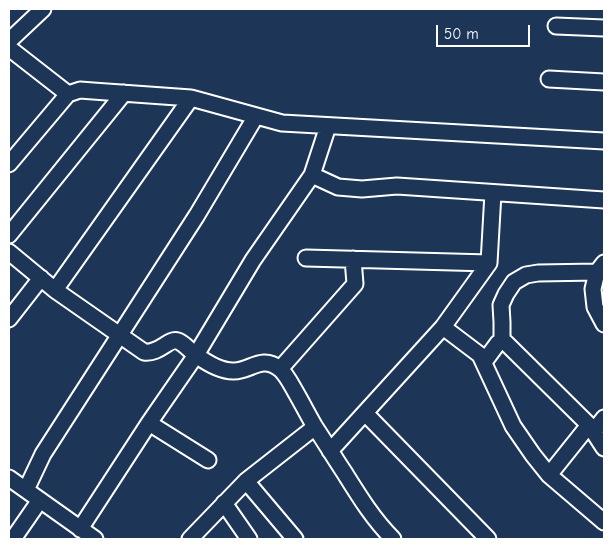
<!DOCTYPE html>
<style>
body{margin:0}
#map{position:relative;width:613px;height:548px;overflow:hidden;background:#1d3557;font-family:"Comic Neue",sans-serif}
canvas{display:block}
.frame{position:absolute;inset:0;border:10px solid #fff;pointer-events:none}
.scale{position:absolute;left:436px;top:25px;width:94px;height:22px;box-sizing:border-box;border:2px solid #fff;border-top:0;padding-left:6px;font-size:15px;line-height:18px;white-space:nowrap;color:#fff;-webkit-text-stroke:4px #1d3557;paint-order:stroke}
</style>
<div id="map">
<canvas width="613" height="548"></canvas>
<div class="frame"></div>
<div class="scale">50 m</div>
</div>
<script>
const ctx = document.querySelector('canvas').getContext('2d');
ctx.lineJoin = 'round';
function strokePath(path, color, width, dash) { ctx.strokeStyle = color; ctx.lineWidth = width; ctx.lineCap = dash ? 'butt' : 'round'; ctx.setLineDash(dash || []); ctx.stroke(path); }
const minor = new Path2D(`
 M556,26l48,2
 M9,41l34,-32
 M9,48l59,46
 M549,79l55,3
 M9,164l59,-70 12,-4 13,1 98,7
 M312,175l26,12 24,2 35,-3 207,14
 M9,235l115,-142
 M9,252l46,38 89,62c16,2 24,-14 34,-11 7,3 12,10 18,14 11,8 24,16 37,16 17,1 28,-17 47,-2 6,5 11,15 15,22 7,12 13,24 20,36 10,15 19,30 29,45 15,24 29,47 49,67
 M306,258l183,5
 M604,263l-7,9 -4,17 2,18 9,17
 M55,290l136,-192 91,25 322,18
 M9,319l32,-41
 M443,327l37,28 33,71 20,29 16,20 55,47
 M502,341v-19l-1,-17 5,-11 8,-12 12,-7 12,-2 59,-1
 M484,362l14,-19 4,-2 4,2 83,82 15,23
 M280,369l75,-85 -2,-25
 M365,413l123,126
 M149,423l59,37
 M594,431l10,-13
 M330,451l113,-124 46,-64 4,-70
 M549,475l40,-50
 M9,478l86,61
 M246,481l49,58
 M26,490l17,-36 154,-239 59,-99
 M224,503l25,36
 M80,529l69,-106 47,-68 57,-95 59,-85 16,-49
 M13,539l27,-39
 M190,539l56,-58 69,-54`);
strokePath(minor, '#fff', 19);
strokePath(minor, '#1d3557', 15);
</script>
